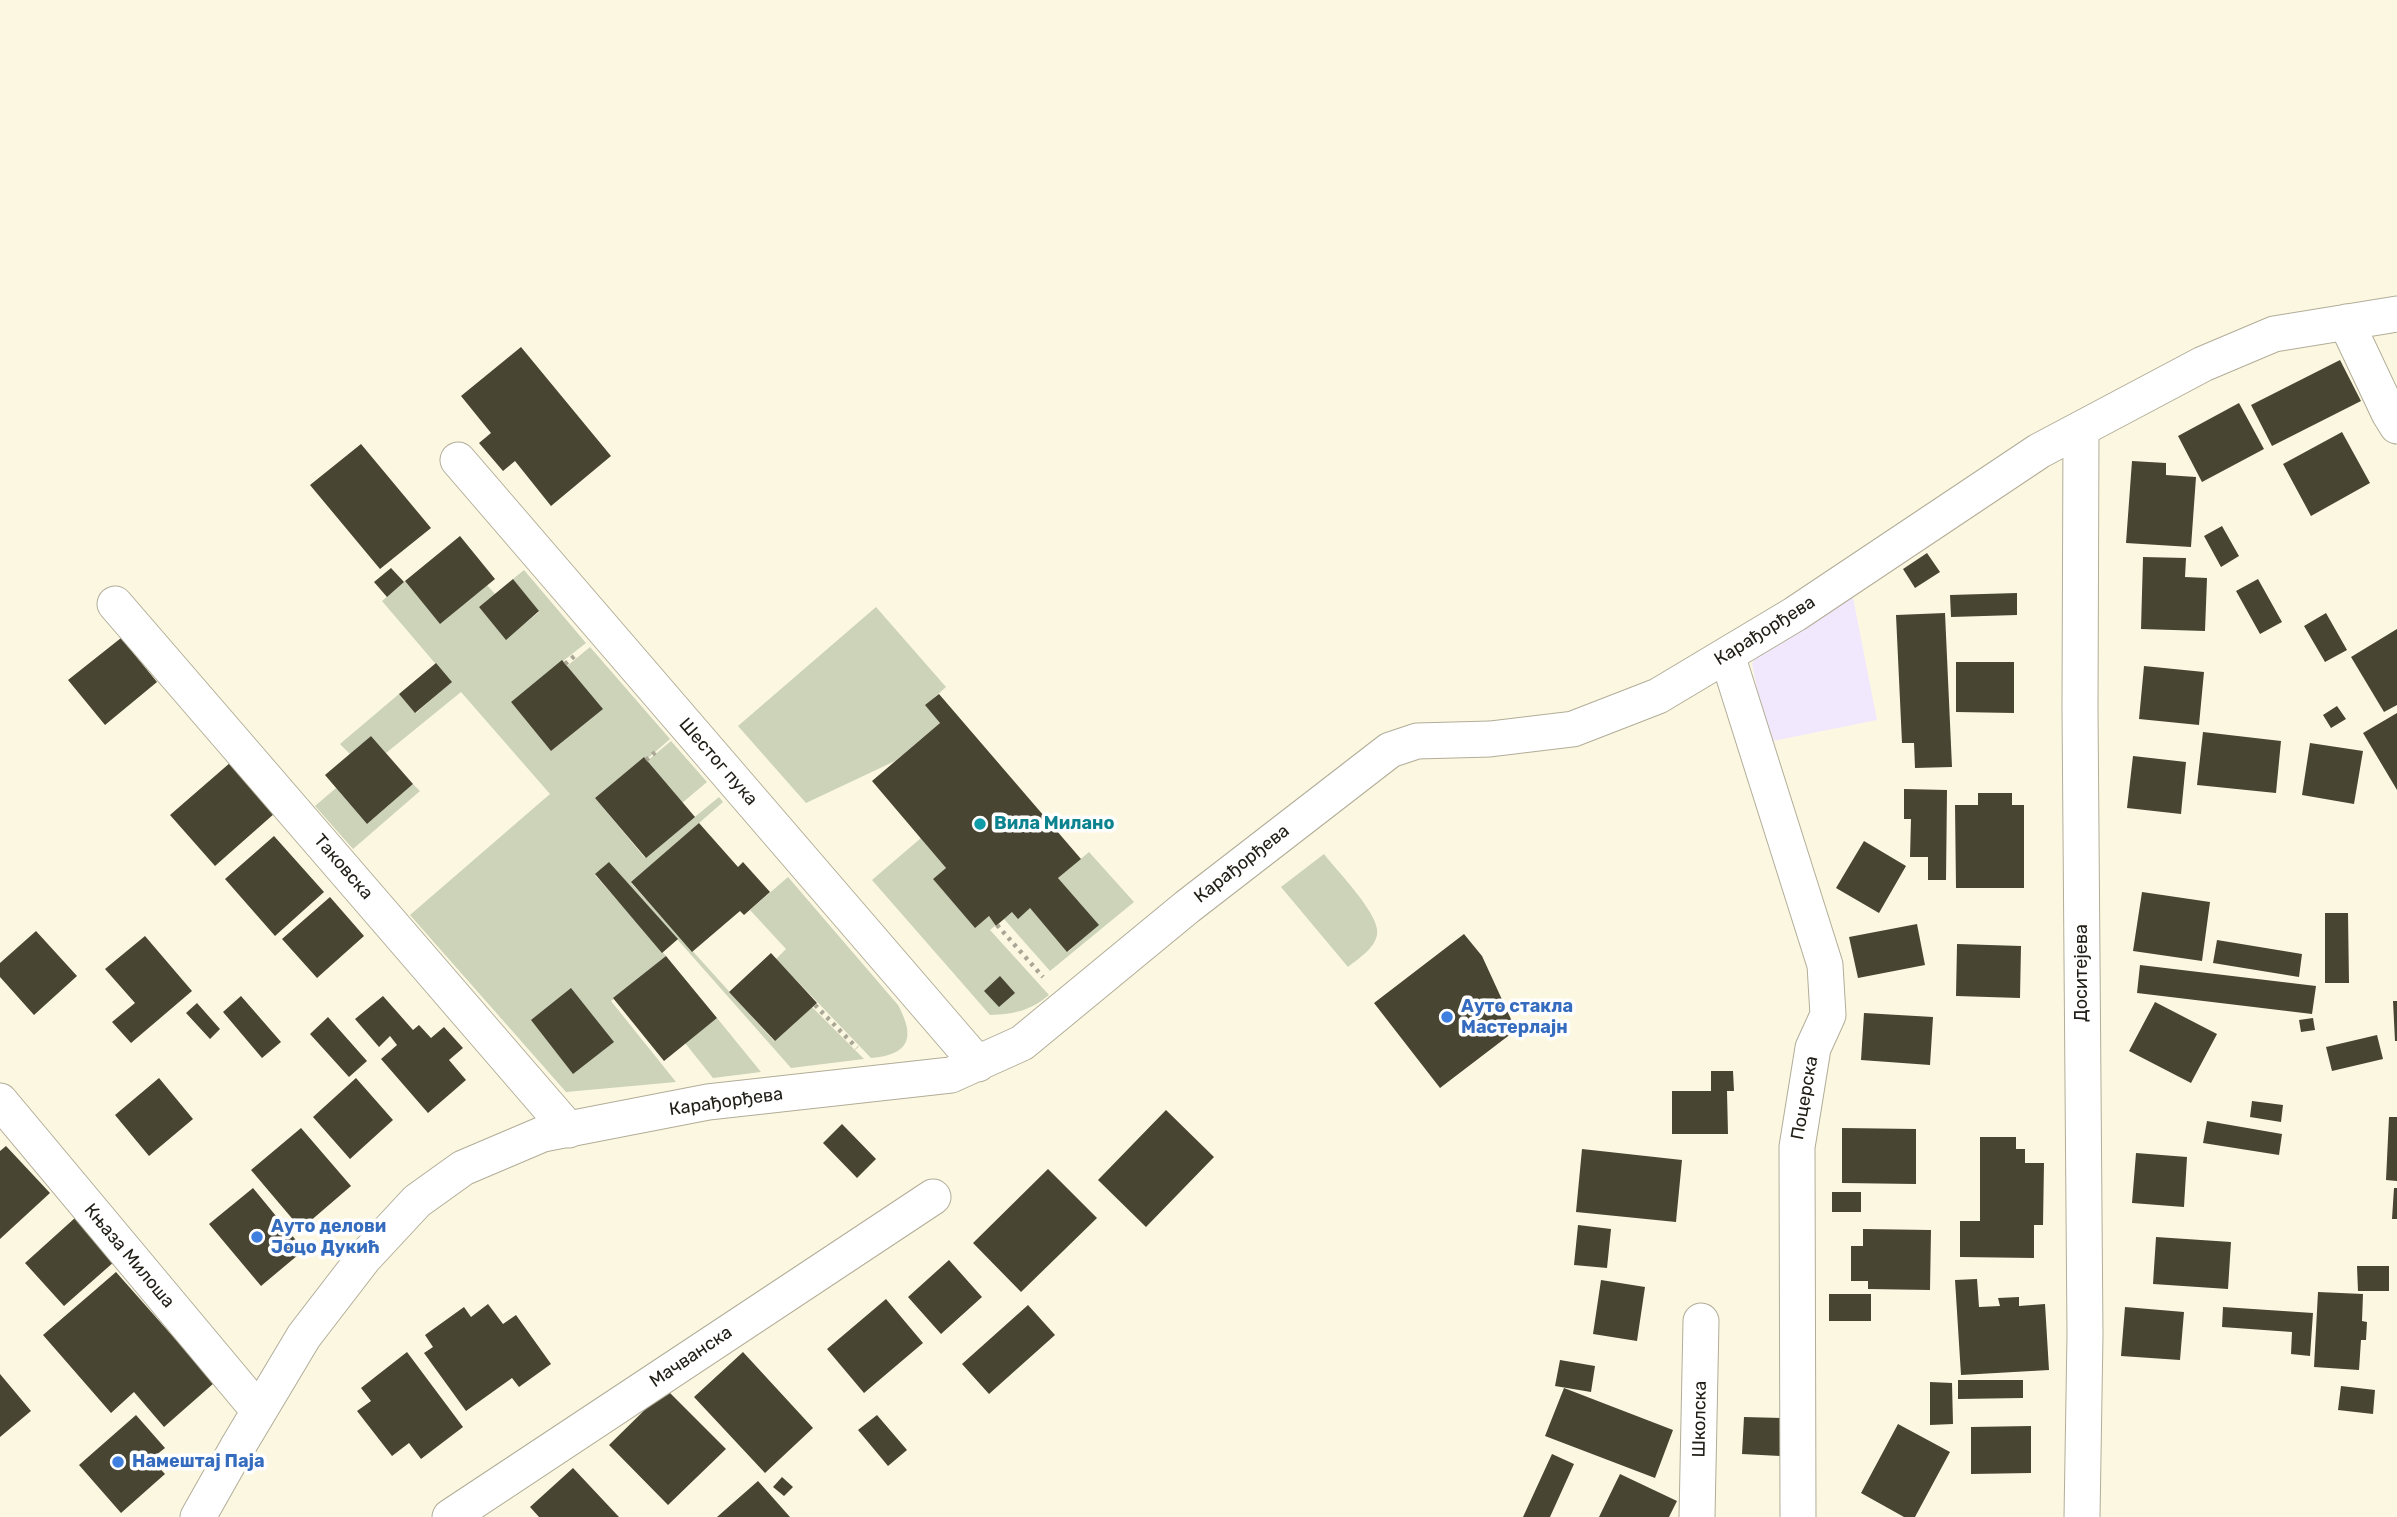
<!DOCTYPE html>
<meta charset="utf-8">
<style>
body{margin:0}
canvas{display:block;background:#fcf7e1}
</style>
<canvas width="2397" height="1517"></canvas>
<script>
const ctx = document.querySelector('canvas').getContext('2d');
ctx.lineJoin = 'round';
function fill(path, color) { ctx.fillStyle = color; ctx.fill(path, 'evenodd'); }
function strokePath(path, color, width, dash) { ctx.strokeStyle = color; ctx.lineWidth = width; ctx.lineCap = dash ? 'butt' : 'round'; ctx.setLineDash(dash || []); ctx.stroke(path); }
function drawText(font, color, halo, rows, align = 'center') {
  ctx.font = font + ' Rubik,sans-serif'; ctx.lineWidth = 7; ctx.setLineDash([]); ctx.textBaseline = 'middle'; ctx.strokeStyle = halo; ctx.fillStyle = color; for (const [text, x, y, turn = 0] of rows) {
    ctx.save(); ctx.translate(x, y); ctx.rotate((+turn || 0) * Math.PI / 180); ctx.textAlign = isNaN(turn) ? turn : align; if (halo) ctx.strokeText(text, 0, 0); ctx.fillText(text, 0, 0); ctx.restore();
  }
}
const industrial = new Path2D(`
 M1850,582l27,138 -109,22 -16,-78 16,-31z`);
const green = new Path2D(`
 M524,570l62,73 -75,59 40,49 51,-42 -35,-43 23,-19 80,92 -24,21 -2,-3 -49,41 50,60 74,-61 4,5 -92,81 143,158 38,-34 52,52 -73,9 -182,-206 -14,13 71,81 -55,45 65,81 -110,10 -156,-177 140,-121 -89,-102 -75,61 -15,-17 -21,18 -10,-10 59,-50 17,19 35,-31 -69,-81 23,-20 35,42 47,-38 8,9 -16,13 27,32 33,-27 -26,-33z
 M876,607l70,80 -20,18 14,18 -45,38 -89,42 -68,-77z
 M671,741l36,41 -25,21 -35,-42z
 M413,784l7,7 -67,58 -38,-43 21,-18 31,36z
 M921,838l25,30 -13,11 42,48 14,-11 7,9 -6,5 59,65c-19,16 -35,19 -59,20l-118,-135z
 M1089,852l45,50 -84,69 -46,-52 8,-7 18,-4 38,44 30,-27 -40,-47z
 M1324,854c12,16 58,62 53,81 -3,14 -18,23 -29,32l-67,-80z
 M788,877l110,128c18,33 11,50 -27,53l-95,-99 10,-10 -36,-39z
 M717,1018l44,54 -48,6 -28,-35z`);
const building = new Path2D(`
 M521,347l90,109 -60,50 -36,-45 -12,10 -24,-28 12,-10 -30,-37z
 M2340,360l21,41 -89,45 -21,-41z
 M2239,403l25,46 -62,33 -24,-46z
 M2342,432l28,51 -59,33 -28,-52z
 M361,444l70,84 -51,41 -70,-84z
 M2132,461l34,2v12l30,2 -5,70 -65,-4z
 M2222,526l17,30 -18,11 -17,-31z
 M460,536l35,43 -55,45 -35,-43z
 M1927,553l13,19 -25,16 -12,-19z
 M2143,557l43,1 -1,19 22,1 -2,53 -64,-2z
 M391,568l13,14 -17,15 -13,-15z
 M513,579l26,32 -33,29 -27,-33z
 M2258,579l24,43 -22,12 -24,-43z
 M2017,593v22l-66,2 -1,-22z
 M1945,613l7,154 -37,1 -1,-25h-12l-6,-128z
 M2326,613l21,37 -22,12 -21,-36z
 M2397,629v76l-13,7 -33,-55z
 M121,638l36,44 -52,43 -37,-45z
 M562,660l41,49 -52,42 -40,-49z
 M1956,662h58v51l-58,-1z
 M436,663l16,19 -37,31 -16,-19z
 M2144,666l60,6 -5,53 -60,-6z
 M939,694l142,165 -23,19 41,47 -32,27 -37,-44 -12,11 -6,-7 -16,14 -7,-10 -14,12 -42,-49 13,-11 -74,-87 68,-58 -15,-18z
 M2337,706l9,13 -15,9 -8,-13z
 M2397,713v77l-34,-57z
 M2203,732l78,9 -5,52 -79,-8z
 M371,736l42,48 -46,40 -42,-49z
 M2310,743l53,8 -9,53 -52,-9z
 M2133,756l53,6 -5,52 -54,-6z
 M644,757l51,60 -49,41 -51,-60z
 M231,762l44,51 -60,53 -45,-51z
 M1904,789l43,1 -1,90h-18v-23h-18l1,-38h-7z
 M1978,793h34v12h12v83h-68l-1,-83h23z
 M699,823l39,44 5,-5 27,30 -26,23 -4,-4 -48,41 -61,-70z
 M274,836l50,56 -49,44 -50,-57z
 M1864,841l42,25 -27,47 -43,-25z
 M609,862l69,77 -16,14 -67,-79z
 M2142,892l68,10 -8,59 -69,-10z
 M330,897l34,39 -47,42 -35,-39z
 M2325,913h23l1,70h-24z
 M1917,924l8,41 -67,13 -9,-41z
 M36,931l41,45 -43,39 -34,-38v-14z
 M1464,934l18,22 34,74 -76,58 -66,-85z
 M145,936l47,55 -61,52 -19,-21 23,-19 -30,-34z
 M2217,940l85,14 -3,23 -86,-14z
 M1957,944l64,2 -1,52 -64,-2z
 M771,953l46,50 -42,38 -46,-49z
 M666,956l51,62 -53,43 -51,-63z
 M2140,965l176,21 -4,28 -175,-21z
 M1000,976l15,17 -16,14 -15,-16z
 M571,988l43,54 -41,32 -42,-54z
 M241,996l40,46 -19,16 -39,-46z
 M383,996l30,34 6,-5 12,13 13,-11 19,21 -14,12 17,20 -38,33 -47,-54 16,-14 -7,-9 -11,11 -24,-28z
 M2393,1001h4v40h-2z
 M2155,1002l62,32 -26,49 -62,-32z
 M197,1003l23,26 -10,10 -24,-26z
 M1864,1013l69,4 -3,48 -69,-5z
 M328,1017l39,44 -18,16 -39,-43z
 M2313,1018l2,12 -14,2 -2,-12z
 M2377,1035l6,24 -51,12 -6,-24z
 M1711,1071h22l1,20h-7l1,43h-56v-43h39z
 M159,1078l34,41 -44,37 -34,-41z
 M356,1078l37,42 -43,39 -37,-42z
 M2252,1101l31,4 -2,17 -31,-5z
 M1166,1110l48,47 -68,70 -48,-47z
 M2389,1117h8v64l-11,-1z
 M2207,1121l75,13 -3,21 -76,-12z
 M842,1124l34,35 -19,19 -34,-35z
 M301,1128l50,58 -50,43 -50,-59z
 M1842,1128l74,1v55l-74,-1z
 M1980,1137h36v12h9v14h19l-1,62h-9v33l-74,-1v-36h20z
 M6,1146l44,47 -50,46v-88z
 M1582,1149l100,11 -6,62 -100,-10z
 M2136,1153l51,4 -3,50 -52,-4z
 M1048,1169l49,49 -76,74 -48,-49z
 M253,1188l51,62 -43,36 -52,-62z
 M2394,1188h3v31h-5z
 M1832,1192h29v20h-29z
 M76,1217l39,44 -51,45 -39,-43z
 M1578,1225l33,4 -4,39 -33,-3z
 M1863,1229l68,1 -1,60 -62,-1v-8h-17v-35h12z
 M2156,1237l75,5 -3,47 -75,-5z
 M949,1260l33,37 -41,37 -33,-37z
 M2357,1266h32v25h-31z
 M116,1272l98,111 -50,44 -30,-35 -23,21 -68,-78z
 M1977,1279l2,28 21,-1 -2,-8 21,-1v9l26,-2 4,66 -88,5 -6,-95z
 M1601,1280l44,7 -8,54 -44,-7z
 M2318,1292l45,2 -1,27 5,1 -1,18h-5l-2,30 -45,-3z
 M1829,1294h42v27h-42z
 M886,1299l37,44 -59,50 -37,-44z
 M488,1304l15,20 13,-9 35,49 -32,23 -7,-9 -46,33 -42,-58 9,-6 -8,-12 39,-28 7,10z
 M1028,1305l27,30 -66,59 -27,-30z
 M2125,1307l59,5 -4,48 -59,-4z
 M2223,1307l90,6 -3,43 -19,-2 1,-22 -70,-5z
 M407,1352l56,75 -42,32 -12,-16 -17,13 -35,-45 14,-10 -10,-13z
 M743,1352l70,76 -48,45 -71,-76z
 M1560,1360l35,6 -4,26 -36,-6z
 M0,1374l31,37 -31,26z
 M1958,1380h65v18l-65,1z
 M1930,1382l22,1 1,41 -23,1z
 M2341,1386l34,4 -2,24 -35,-4z
 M1564,1388l109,42 -18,48 -110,-42z
 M666,1389l60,60 -58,56 -59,-60z
 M136,1415l29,33 -14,11 14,15 -44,39 -42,-48z
 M877,1415l30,35 -19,16 -30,-36z
 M1744,1417l38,1 -2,38 -38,-2z
 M1898,1424l52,28 -35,65h-11l-43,-24z
 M2031,1426v47l-60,1v-47z
 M1552,1454l22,10 -24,53h-27z
 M573,1468l46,49h-80l-9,-10z
 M1620,1474l57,27 -8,16h-70z
 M782,1477l11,10 -9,9 -11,-9z
 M758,1481l32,36h-73z`);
const path = new Path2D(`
 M565,664l13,-11
 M646,760l13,-11
 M997,925l46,52
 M815,1005l42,43`);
const minor = new Path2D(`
 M2346,322l43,91 8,13
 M2081,429l-1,279 5,627 -3,182
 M458,460l520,604
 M115,604l454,526
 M1727,655l98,310 3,50 -15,33 -16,99 1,370
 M0,1101l259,310
 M198,1517l39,-69 67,-112 60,-78 53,-57 46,-33 80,-34 165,-32 243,-27 71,-32 165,-136 203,-157 27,-9 73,-2 83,-10 85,-33 137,-82 244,-163 164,-87 71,-30 123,-20
 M450,1517l483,-320
 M1697,1517l4,-196`);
const markers = [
 [980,824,7,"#0f9aa8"],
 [1447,1017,7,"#3f7fe0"],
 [257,1237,7,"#3f7fe0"],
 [118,1462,7,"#3f7fe0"]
];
const streetNames = [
 ["Карађорђева",1765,631,-32],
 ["Шестог пука",718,762,49],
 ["Карађорђева",1242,864,-38],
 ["Таковска",343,867,49],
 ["Доситејева",2082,973,-90],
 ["Поцерска",1805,1098,-80],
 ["Карађорђева",726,1102,-8],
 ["Књаза Милоша",129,1256,50],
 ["Мачванска",691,1357,-34],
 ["Школска",1700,1419,-89]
];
const cultureNames = [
 ["Вила Милано",994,824]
];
const shopNames = [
 ["Ауто стакла",1461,1007],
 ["Мастерлајн",1461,1028],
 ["Ауто делови",271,1227],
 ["Јоцо Дукић",271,1248],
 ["Намештај Паја",132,1462]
];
fill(industrial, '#f2e8fd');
fill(green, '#ccd3b9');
fill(building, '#494533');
strokePath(minor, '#b1ad98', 37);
strokePath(path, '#aaa695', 4.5, [3.5, 5]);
strokePath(minor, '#fff', 35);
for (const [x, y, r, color] of markers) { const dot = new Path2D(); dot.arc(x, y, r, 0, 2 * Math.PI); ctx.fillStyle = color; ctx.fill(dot); strokePath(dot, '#fff', 2.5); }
drawText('18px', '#222018', '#fff', streetNames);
drawText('bold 18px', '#0d838f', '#fff', cultureNames, 'left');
drawText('bold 18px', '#366cbe', '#fff', shopNames, 'left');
</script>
